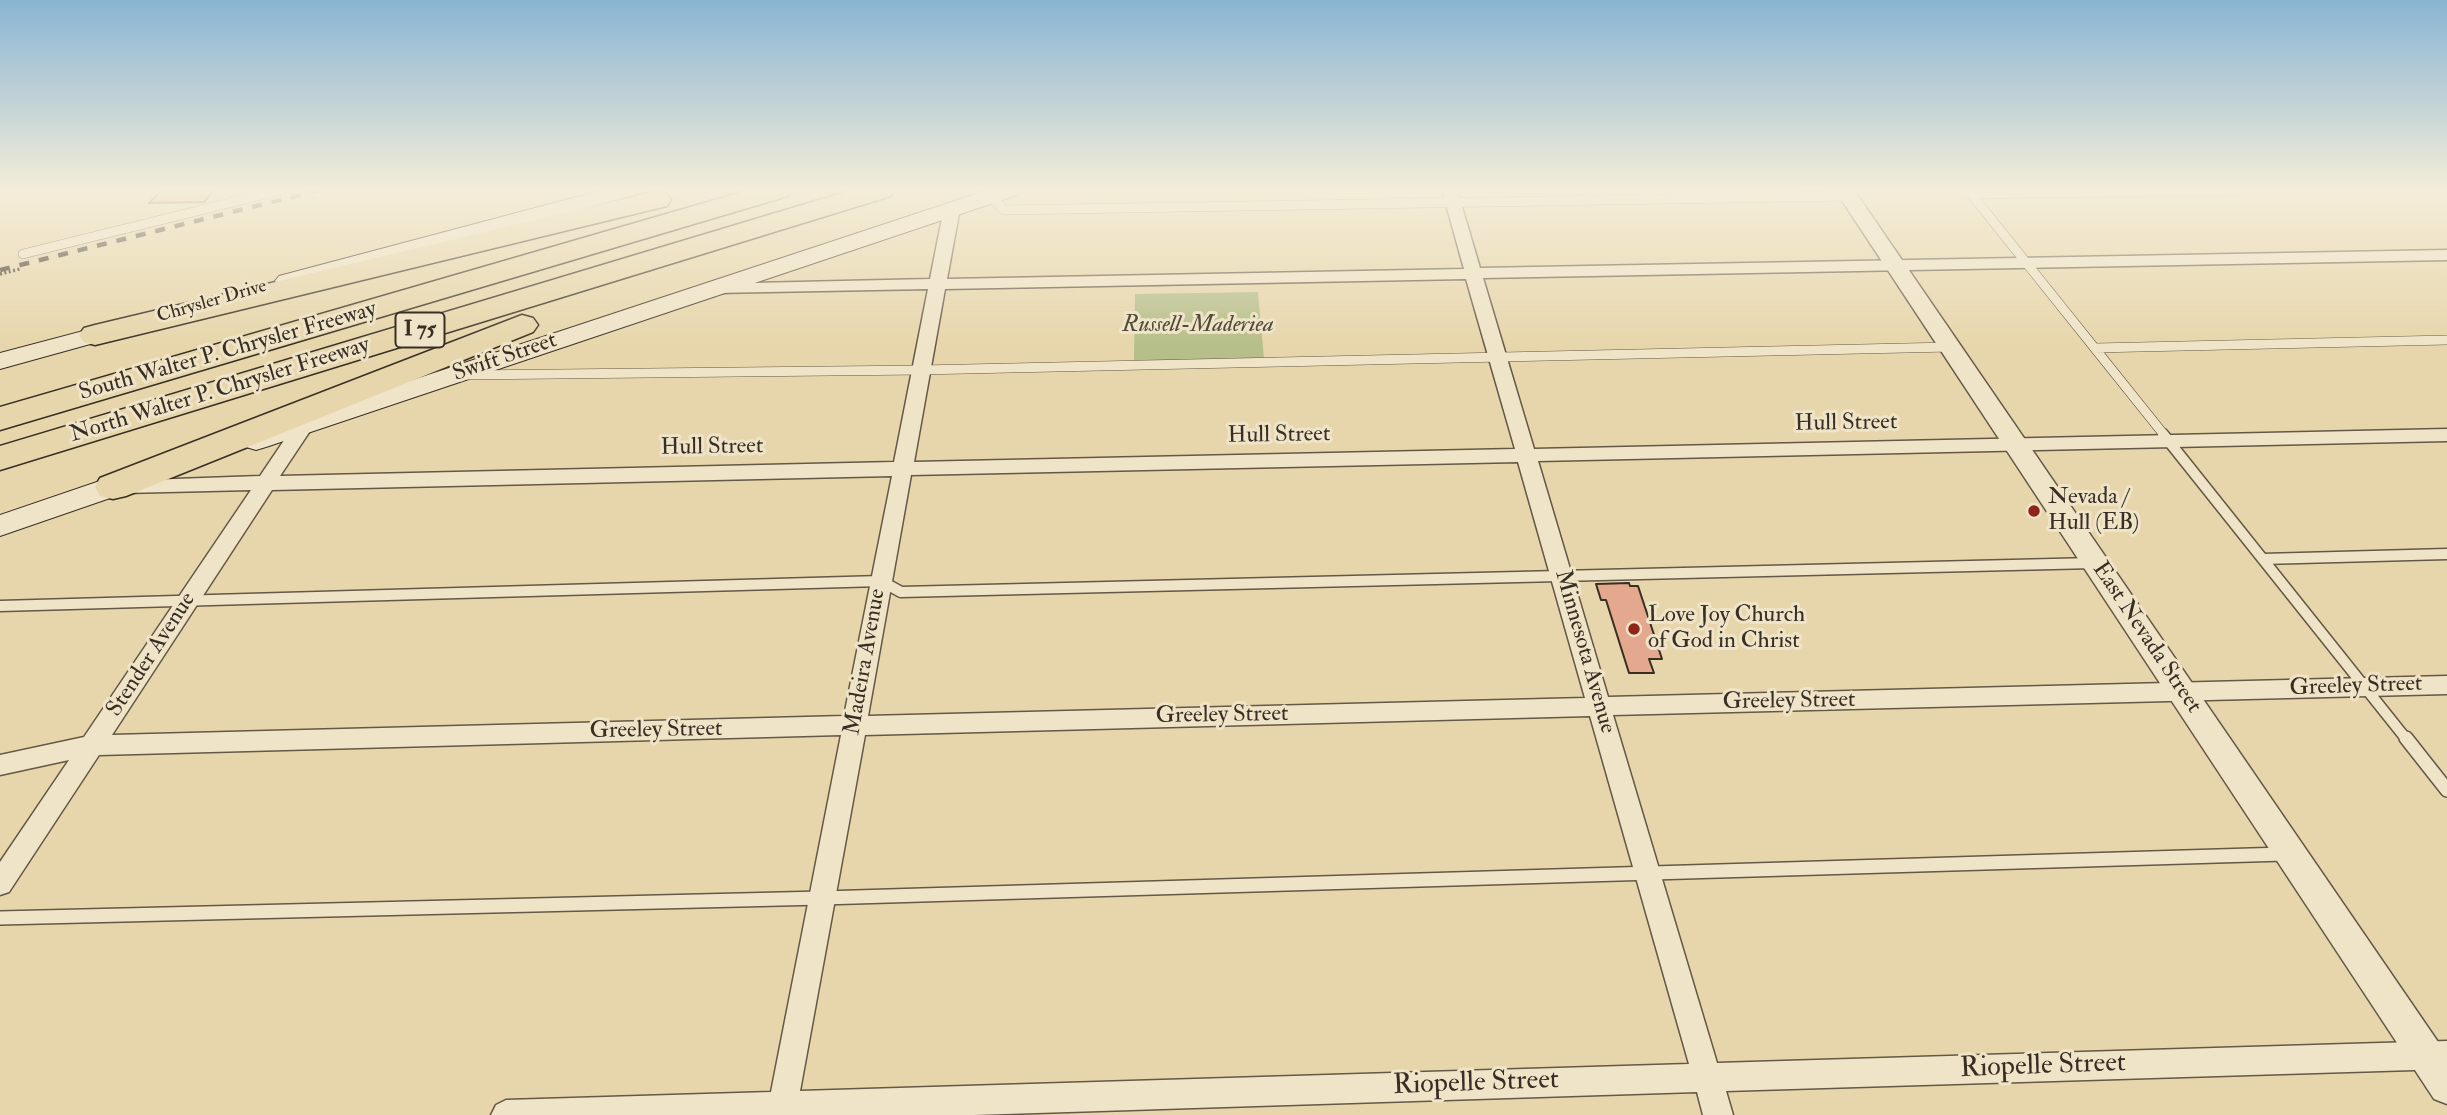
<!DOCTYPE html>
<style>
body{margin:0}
canvas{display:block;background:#e7d6ab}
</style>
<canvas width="2447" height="1115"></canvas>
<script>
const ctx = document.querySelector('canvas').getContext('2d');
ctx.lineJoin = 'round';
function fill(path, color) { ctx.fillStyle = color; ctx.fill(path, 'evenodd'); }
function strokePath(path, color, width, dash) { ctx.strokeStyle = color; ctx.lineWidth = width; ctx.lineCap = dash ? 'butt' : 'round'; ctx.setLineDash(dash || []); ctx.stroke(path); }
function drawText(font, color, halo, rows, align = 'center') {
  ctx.font = font + ' "IM FELL Double Pica",serif'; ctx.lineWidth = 6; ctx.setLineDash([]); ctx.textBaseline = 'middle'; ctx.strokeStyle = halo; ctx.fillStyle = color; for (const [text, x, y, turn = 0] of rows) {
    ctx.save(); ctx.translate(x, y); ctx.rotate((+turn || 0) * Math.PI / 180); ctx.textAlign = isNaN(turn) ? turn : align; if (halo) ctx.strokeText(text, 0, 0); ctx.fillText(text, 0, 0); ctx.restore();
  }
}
const green = new Path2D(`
 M1258,292l6,67 -130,2 1,-67z`);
const building = new Path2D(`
 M162,190h64h-12l-10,12 -55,1z
 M1629,583l1,3h8l24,73h-13l5,14h-25l-23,-73h-5l-5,-16z`);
const path = new Path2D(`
 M0,274l20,-5`);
const serviceFar2 = new Path2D(`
 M1968,190l197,246
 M1972,194l270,-4
 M990,196l14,14 845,-14
 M23,254l259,-64
 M2095,348l352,-8
 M466,375l455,-5 1029,-23`);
const serviceFar1 = new Path2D(`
 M2163,434l244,306
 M2263,559l184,-5
 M0,606l881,-25 20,11 1193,-29`);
const service = new Path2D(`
 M2406,738l41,52
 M0,918l822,-20 1462,-44`);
const minor = new Path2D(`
 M1442,190h15l23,78 967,-18v10l-964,18 51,171 913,-20v12l-909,20 70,236 839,-21v18l-834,21 104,348 730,-22v28l-721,22 7,24h-30l-6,-23 -723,23h-483l5,-10 10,-5 265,-8 70,-357 -742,20 -90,137 -9,3v-33l69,-102 -69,15v-20l84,-18 167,-247 -126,3 -7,-2 -3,-5 3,-5 142,-5 37,-55h14l3,4 -34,51 614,-14 34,-173 -213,4 -8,-5 2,-4 221,-5 14,-71 8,-5 8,5 -13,71 517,-10zM1466,279l49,170 -601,13 31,-173zM1518,462l67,236 -717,18 43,-241zM892,476l-48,240 -732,19 160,-245zM1590,716l99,348 -889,27 65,-356z`);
const tertiary = new Path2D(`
 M1835,190h19l593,865v49l-13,-5z`);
const secondary = new Path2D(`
 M603,190h35l-3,5 -340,91 -8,2 -8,-2 -4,-5 4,-5z
 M988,190h32l-3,5 -751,252 -10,3 -10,-3 -4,-6 4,-6z
 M121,321l9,2 3,5 -3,5 -130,36v-16z
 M135,469l10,3 4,7 -4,7 -145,50v-21z`);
const motorway = new Path2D(`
 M749,190h43l-4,6 -788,234v-23z
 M852,190h43l-4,6 -891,274v-24z
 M657,191l10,3 4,6 -4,6 -572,139 -11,-3 -5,-7 5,-7 11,-3z
 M522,315l11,3 5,7 -5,7 -407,164 -13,3 -13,-3 -5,-9 5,-9z`);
const rail = new Path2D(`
 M0,270l320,-80`);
const markers = [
 [2034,511,7,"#8f2418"],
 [1634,629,7,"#8f2418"]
];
const farStreetnames = [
 ["Chrysler Drive",212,302,-16]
];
const shields = [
 [420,330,49]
];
const shieldNames = [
 ["I 75",420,330]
];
const parkNames = [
 ["Russell-Maderiea",1198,326]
];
const streetNames = [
 ["South Walter P. Chrysler Freeway",228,352,-16],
 ["Swift Street",505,358,-19],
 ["North Walter P. Chrysler Freeway",220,391,-17],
 ["Hull Street",1846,424,-1],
 ["Hull Street",1279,436,-1],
 ["Hull Street",712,448,-1],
 ["East Nevada Street",2146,638,56],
 ["Minnesota Avenue",1584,652,74],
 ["Stender Avenue",152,655,-57],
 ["Madeira Avenue",866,662,-80],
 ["Greeley Street",2356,687,-2],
 ["Greeley Street",1789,702,-1],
 ["Greeley Street",1222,716,-1],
 ["Greeley Street",656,731,-1]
];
const poiNames = [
 ["Nevada /",2048,498],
 ["Hull (EB)",2048,524],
 ["Love Joy Church",1648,616],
 ["of God in Christ",1648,642]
];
const nearStreetnames = [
 ["Riopelle Street",2043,1067,-2],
 ["Riopelle Street",1476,1084,-2]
];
fill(green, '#b6be89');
fill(building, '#e3a88e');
strokePath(building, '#382e24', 2);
strokePath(serviceFar2, '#645846', 10);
strokePath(serviceFar1, '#645846', 13);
strokePath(service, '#645846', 16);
strokePath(minor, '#645846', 3);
strokePath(tertiary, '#645846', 3);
strokePath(secondary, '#382e24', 2);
strokePath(motorway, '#382e24', 3);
strokePath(path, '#382e24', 3.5, [2, 2.5]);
strokePath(serviceFar2, '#efe4c8', 9);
strokePath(serviceFar1, '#efe4c8', 10);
strokePath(service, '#efe4c8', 13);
fill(minor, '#efe4c8');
fill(tertiary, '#efe4c8');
fill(secondary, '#efe4c8');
fill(motorway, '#e7d6ab');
strokePath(rail, '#382e24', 4.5, [10, 10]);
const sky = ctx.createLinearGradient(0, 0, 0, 346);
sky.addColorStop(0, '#89b5d3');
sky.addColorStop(0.55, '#f4edd9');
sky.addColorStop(1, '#f4edd900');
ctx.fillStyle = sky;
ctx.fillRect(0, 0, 2447, 346);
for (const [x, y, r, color] of markers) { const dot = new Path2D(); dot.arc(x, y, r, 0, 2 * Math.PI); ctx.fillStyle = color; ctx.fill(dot); strokePath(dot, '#efe4c8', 2.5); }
drawText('19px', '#382e24', '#efe4c8', farStreetnames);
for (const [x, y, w] of shields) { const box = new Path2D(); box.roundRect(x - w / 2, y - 17.5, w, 35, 5); ctx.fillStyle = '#efe4c8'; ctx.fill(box); strokePath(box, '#382e24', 2); }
drawText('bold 21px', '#382e24', null, shieldNames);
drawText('italic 23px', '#514b38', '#efe4c8', parkNames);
drawText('23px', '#382e24', '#efe4c8', streetNames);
drawText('23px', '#382e24', '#efe4c8', poiNames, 'left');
drawText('28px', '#382e24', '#efe4c8', nearStreetnames);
</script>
